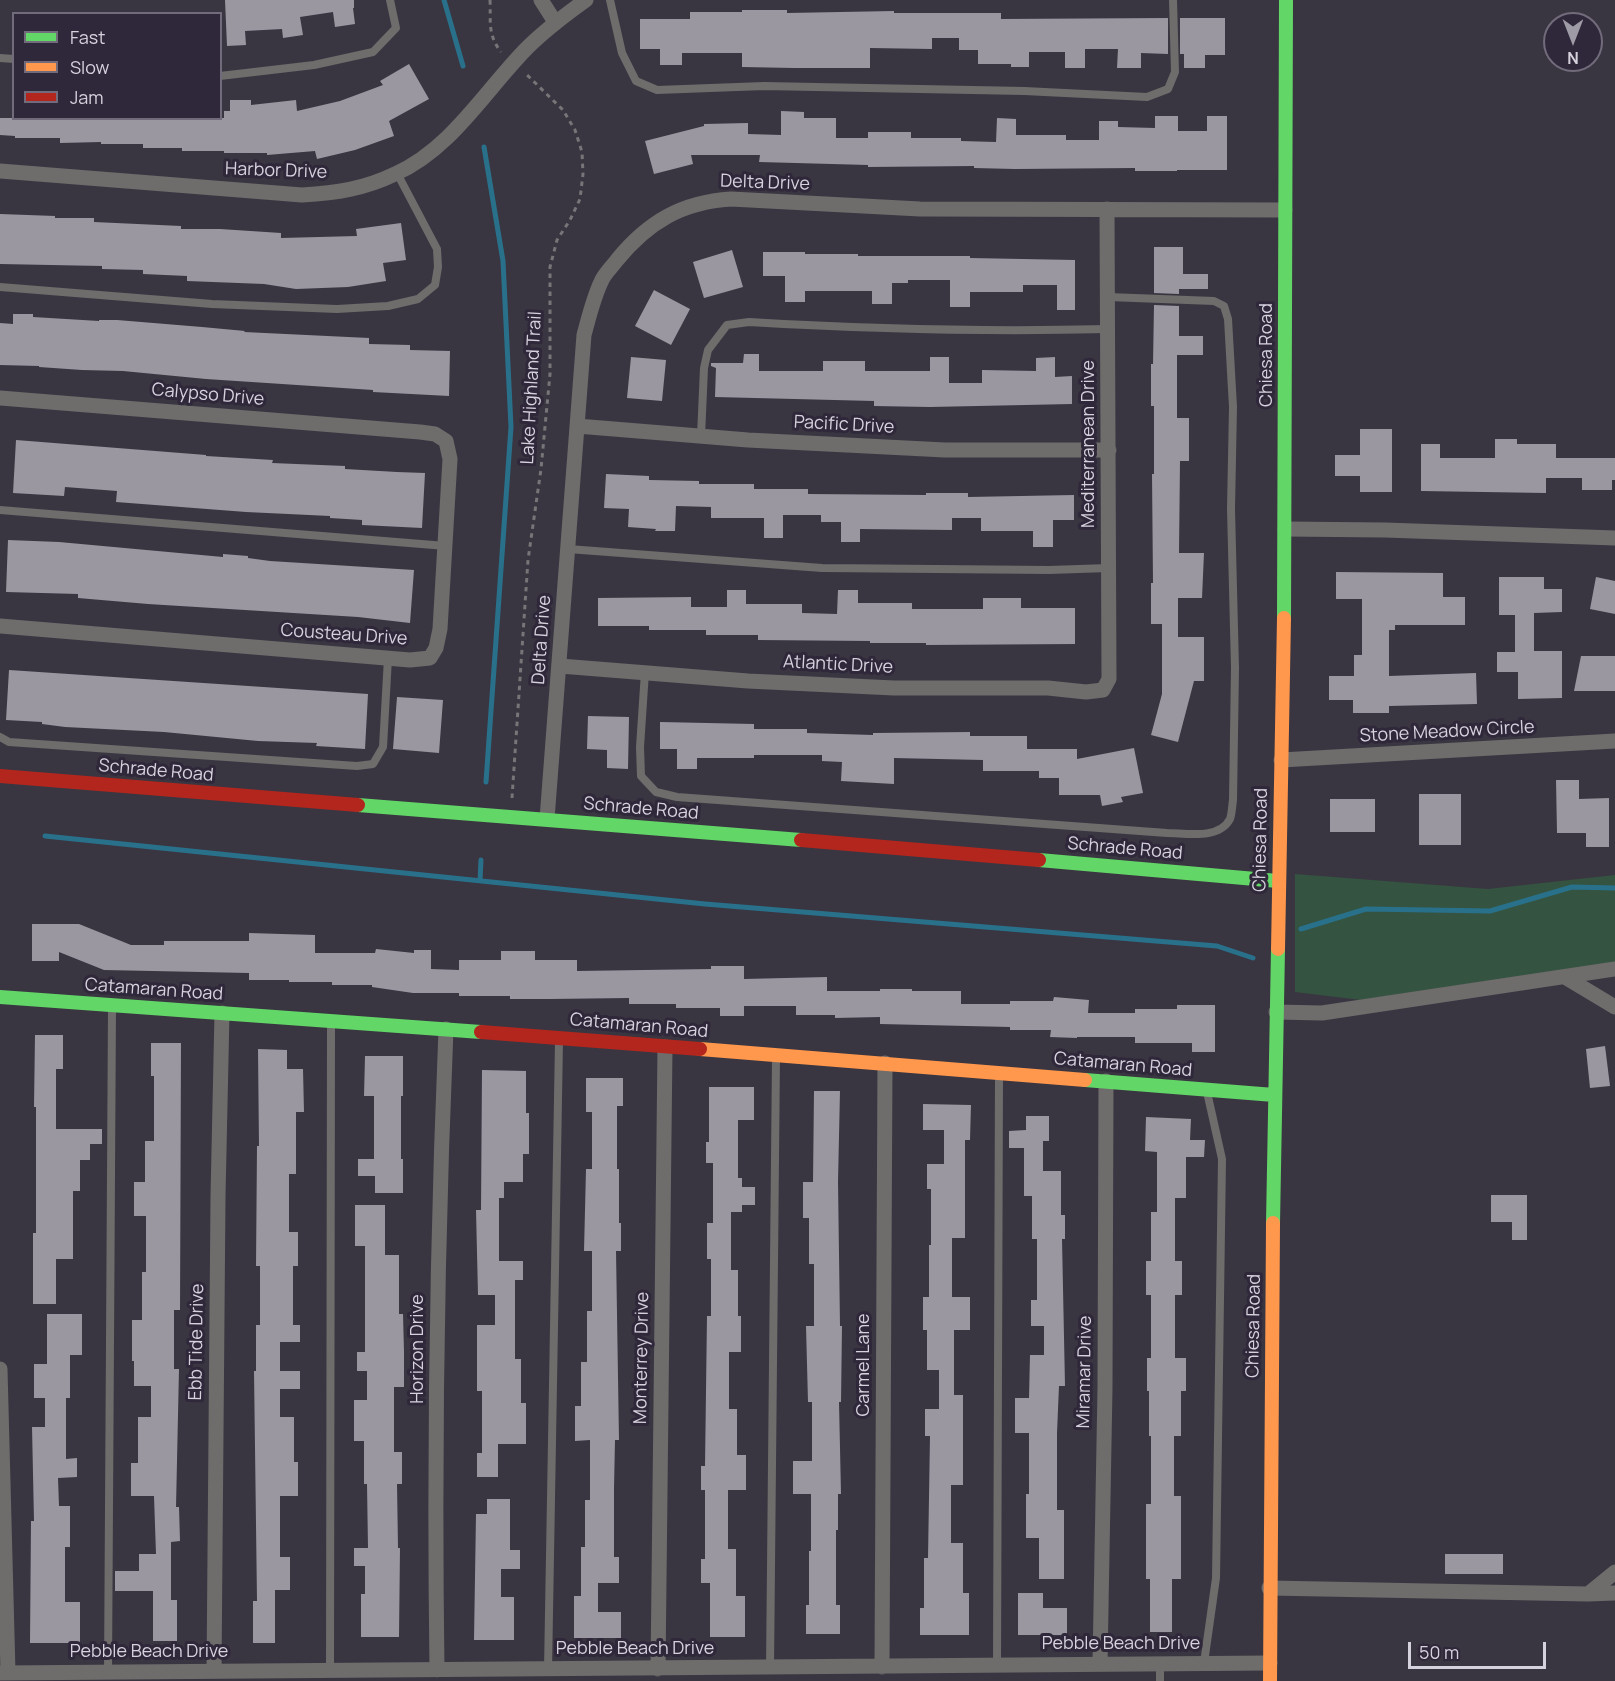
<!DOCTYPE html>
<style>
body{margin:0}
#map{position:relative;width:1615px;height:1681px;overflow:hidden;background:#3a3641;font-family:Manrope,sans-serif}
canvas{display:block}
.legend{position:absolute;left:12px;top:12px;width:210px;height:108px;box-sizing:border-box;background:#2f273a;border:2px solid #716b7b;margin:0;padding:8px 10px;list-style:none;font-size:18px;color:#d5d1dd}
.legend li{display:flex;align-items:center;gap:12px;height:30px}
.legend b{width:30px;border:2px solid #716b7b}
.north{position:absolute;left:1543px;top:12px;width:60px;height:60px;box-sizing:border-box;background:#2f273a;border:2px solid #716b7b;border-radius:50%;rotate:180deg;font-size:16px;font-weight:700;line-height:24px;text-align:center;color:#d5d1dd}
.north::after{content:'';display:block;margin:auto;width:21px;height:27px;background:#9f9ba6;clip-path:polygon(50% 0,100% 100%,50% 72%,0 100%)}
.scale{position:absolute;left:1408px;top:1642px;width:138px;height:27px;box-sizing:border-box;border:3px solid #d5d1dd;border-top:0;padding-left:8px;font-size:18px;line-height:21px;white-space:nowrap;color:#d5d1dd;-webkit-text-stroke:4px #2f273a;paint-order:stroke}
</style>
<div id="map">
<canvas width="1615" height="1681"></canvas>
<ul class="legend">
<li><b style="height:8px;background:#63d668"></b>Fast</li>
<li><b style="height:8px;background:#ff974d"></b>Slow</li>
<li><b style="height:8px;background:#b3261e"></b>Jam</li>
</ul>
<div class="north">N</div>
<div class="scale">50 m</div>
</div>
<script>
const ctx = document.querySelector('canvas').getContext('2d');
ctx.lineJoin = 'round';
function fill(path, color) { ctx.fillStyle = color; ctx.fill(path, 'evenodd'); }
function strokePath(path, color, width, dash) { ctx.strokeStyle = color; ctx.lineWidth = width; ctx.lineCap = dash ? 'butt' : 'round'; ctx.setLineDash(dash || []); ctx.stroke(path); }
function drawText(font, color, halo, rows, align = 'center') {
  ctx.font = font + ' Manrope,sans-serif'; ctx.lineWidth = 6; ctx.setLineDash([]); ctx.textBaseline = 'middle'; ctx.strokeStyle = halo; ctx.fillStyle = color; for (const [text, x, y, turn = 0] of rows) {
    ctx.save(); ctx.translate(x, y); ctx.rotate((+turn || 0) * Math.PI / 180); ctx.textAlign = isNaN(turn) ? turn : align; if (halo) ctx.strokeText(text, 0, 0); ctx.fillText(text, 0, 0); ctx.restore();
  }
}
const green = new Path2D(`
 M1295,874l193,15 127,-14v87l-254,38 -66,-8z`);
const stream = new Path2D(`
 M444,0l19,66
 M484,147l19,114 8,166 -25,355
 M45,836l660,68 512,42 36,12
 M480,881l1,-21
 M1301,929l65,-20 124,2 82,-24 43,1`);
const building = new Path2D(`
 M225,0h129v8h-1l2,16 -20,3 -2,-15 -33,5 3,18 -20,3 -1,-9 -37,2 1,14 -19,1z
 M742,10h45v3l107,-2v2h107v6l167,-1v36l-27,-1v15h-24l1,-19h-33v19h-20v-16h-36v15h-18v-3h-33v-14h-19v-12h-27v11l-62,-1v20h-76l-52,-1v-14h-60v12h-22v-16h-20v-30h50v-7h52z
 M1180,18h45v37h-20v13h-21v-14h-4z
 M409,64l20,35 -40,22 5,15 -39,14 -38,9 -2,-8 -48,4v-2h-43v-2h-42v-3h-39v-4h-42v-2l-41,1v-5h-45v-2l-15,-1v-17h224v-7h6v-11h21v5l45,-5 1,11 43,-10 43,-16 -3,-4z
 M781,111l23,1v6h32v20h32v-6h43v6h50v3l35,1 1,-24 19,1v16h50v5h33v-19h19v6l37,1v-12h23v15h29v-15h20v54h-50v1h-42v-3l-120,1 -41,-1v-2l-106,1v-2l-109,-3 1,-7h-69l2,9 -39,10 -9,-33 59,-15v-2l44,-1v11l33,1z
 M0,214l55,2v2h39v4l87,4v3h39l61,4v5l76,-2 -1,-7 45,-6 5,37 -23,3 3,18 -38,6 -52,2 -32,-5 -77,-3v-5l-44,-2v-4l-41,-1v-3l-102,-2z
 M1154,247h29v27h25v15h-29v5l-25,-1z
 M732,250l11,37 -39,11 -11,-36z
 M763,252h42v2h53v2h112v2l105,2v50h-18v-25h-34v7h-53v15h-20v-27h-42v3h-16v21h-20v-13h-67v11h-20v-26h-22z
 M654,290l36,19 -19,36 -36,-19z
 M1154,305l25,1v30h24v19h-26v63h12v43h-9l-1,92h25l-2,45h-24v39h26v44h-10l-16,61 -27,-7 11,-41v-70h-11v-41h2l-1,-109h2v-68h-3v-42h2z
 M13,314h20v3l66,4v-1h18l85,7 43,4 -1,1 125,6v6l41,1v5l40,1 -1,45 -76,-4v-2l-167,-11 -83,-8 -41,-1 -43,-3v-1l-39,-1v-42l13,1z
 M744,354h15v17h64v-10h42v10h65v-14h19v26h33v-13l54,1v-13l19,-1v20l17,-1v28l-142,3 -56,-1v-5l-159,-4 1,-29 -5,-2v-3h32z
 M631,357l35,3 -4,41 -35,-3z
 M1360,429h32v63h-32v-16h-25v-21h25z
 M1495,439h22v5h39v14h59v22h-3v10h-30v-12h-36v15l-125,-2v-47h19v14h55z
 M16,440l190,15v1l67,4 -1,3 73,3v3l52,3 28,1 -3,55 -60,-3v-5l-32,-2v-2l-84,-4 -130,-10 1,-11 -52,-4 -1,9 -51,-3z
 M606,474l43,2v4l50,1v3h55v5h54v5l118,1v-2h42v4l106,-2v25h-21v27h-20v-16h-52v-13h-29v12l-92,-1v13h-19v-20h-20v-7h-38v23h-19v-20h-53v-11l-35,-1 -1,25h-20l1,-2 -28,-2 1,-18 -25,-1z
 M8,540l51,2 164,15v-3l25,2v2l22,3 144,9 -4,53 -52,-6 -210,-13 -70,-6v-4l-72,-2z
 M1336,572l107,1v24h22v28h-70v5h-6v46l87,-3 1,31 -88,2v7h-36v-13h-24v-24h25v-21h8v-56h-26z
 M1499,577h45v12h18v23l-28,1v38h28v47l-44,1v-27h-21v-20h18v-37h-16z
 M1596,577l19,4v33l-25,-5z
 M727,590h19v14h56v9l35,1 1,-24h20v13h54v6h71v-11h38v10h54v36l-149,1v-2h-56v-2l-112,-1v-5h-52v-5h-57v-4h-51v-28l93,-1v10h36z
 M1581,656h34v35h-41z
 M9,670l359,24 -3,55 -49,-3 1,-3 -59,-2 -94,-9 -99,-5 -23,-3v-2l-36,-2z
 M397,697l46,3 -4,53 -46,-4z
 M588,716l41,1 -1,52 -21,-1v-18l-20,-1z
 M660,722l94,2v5h53v4l66,2v-2l97,-1v4h57v13h50v10l57,-11 9,45 -22,4 2,5 -21,4 -2,-11h-41v-17h-20v-7h-56v-11l-89,-2v26l-53,-3 1,-19 -20,-1v-6h-68v3h-57v11h-20v-20h-17z
 M1556,780h23v19l30,-1v49h-23v-14h-29z
 M1419,794h42v51h-42z
 M1330,799h45v33h-45z
 M32,924h47l52,21h33v-4h85v-8l66,2v18h60l1,-4 38,4v-3h17v19l28,1v-10h42v-9h34v9h42v11l134,-2v-3h33v13l83,-2v14h53v-2h32v2h49v13h49v-3h43l1,-4 35,3 -1,13h47v-4h42v-4h38v47h-23v-9h-57v-6h-58v1l-27,-1 1,-7h-41v-3l-130,-3v-7l-45,1v-3h-39v-9h-52v10h-24v-8h-44v-4h-47v-6l-79,1h-40v-3h-51v-3h-46l-41,-6v-2h-40v-3h-43v-2h-40v-7l-145,-3 -45,-18v9h-27z
 M35,1035h28v34h-7v60h46v15h-12v16h-10v31h-7v68h-17v45h-23v-71h3v-126h-2z
 M151,1043h30l-1,267h-6v59h5l-3,138h3l1,34 -9,1v58h6v41h-24v-50h-38v-20h24v-17h17l-2,-58h-23v-33h7v-46h13v-31h-17v-25h-2v-41h10v-48h4v-56h-12v-34h11v-41h9v-65h-3z
 M1605,1046l5,40 -20,2 -4,-39z
 M258,1049l29,1v19h16l1,43h-8v62h-7v58h9v34h-5v59h7v17h-20v29h20v18h-20v28h14v45h4v34h-18v61h10v33h-15v53h-22v-42h4l-3,-230h2v-46h4v-59h-4l1,-120h2z
 M365,1056h38v40h-2v63h2v34h-28v-17h-17v-17h16v-63h-10z
 M482,1070l44,1v42h3v41h-6v28h-19v16h-5v63h24v19h-8v79h6v44h5v41h-28v33h-21v-24h5v-62h-5v-66h18v-30h-17l-2,-85h5z
 M586,1078h37v28h-6v63h2v54h2v28h-5l3,189h-4l-1,48v69h5v26h-21v29h23v26h-47v-42h7v-49h4v-47h5v-60l-15,1v-35h6v-44h6v-51h5v-60h-8l2,-82h6v-57h-6z
 M709,1087h45v33h-16v58h4v9h13v18h-13v7h-11v58h7v46h3v36h-12v57h8v46h9v35h-18v59h8v47h9v41h-35v-54h-9v-24h4v-69h-4v-24h4l2,-150h4v-57h-4v-36h6v-60h-7v-21h3z
 M814,1091h26l-2,91 2,144h2l-1,76h-2l2,92h-3v36h-2v75h4v29h-34v-29h3v-54h2v-57h-18v-33h19v-59h-4l-2,-76h8v-62h-5v-46h-6v-36h10z
 M923,1104l48,1 -1,35h-5v98h-13v59h18v33h-16v65h9v90h-12v58h12v50h6v42h-49v-27h4v-50h4l2,-122h-5v-27h14v-39h-12v-40h-4v-33h6v-52h2v-56h-4v-25h17v-34h-21z
 M1026,1116h23v25h-6v30h18v44h4v24h-3l3,147h-6l-2,47v77h7v69h-25v-41h-13v-44h3v-61h-14v-35h14l1,-43h14v-29h-13v-26h6v-61h-5v-43h-8v-48h-15v-17l17,-1z
 M1146,1117l45,2 -1,21h15l-1,17h-18v41h-11v63h7v34h-7v63h11v33h-5v45h-7v60h7v83h-9v53h-22v-53h-4v-75h5v-68h-2v-45h-2v-33h4v-63h-5v-34h5v-49h6v-60l-12,-1z
 M1491,1195h36v45h-15v-18h-21z
 M355,1205h30v50h14v59h4l1,38v35h-10v65h8v32h-5l1,64h2l-1,89h-38v-43h4v-28h-11v-18h14l-1,-64h-3v-43h-10v-41h13v-29h-10v-19h8v-106h-10z
 M47,1314h35v41h-12v43h-4v61l11,-1v19l-19,1 1,28h11v41h-5v55h15v41h-50l1,-122h3l-2,-94h13v-29h-11v-34h13z
 M487,1499h23v51h10v19h-19v28h13v43h-40l2,-126h11z
 M1445,1554h58v20h-58z
 M1018,1593h25v15h24v27h-49z`);
const path = new Path2D(`
 M490,0c1,21 -3,34 11,52
 M512,798l16,-238 13,-91 9,-95v-107l7,-27 13,-20 10,-21 3,-25 -1,-22 -7,-22 -12,-20 -39,-38`);
const lane = new Path2D(`
 M610,0l12,53 14,28 21,9 107,-4 260,5 123,6 21,-8 7,-17 -2,-72
 M0,58l14,1
 M220,76l94,-11 59,-13 23,-24 -6,-28
 M0,287l212,17 125,5 51,-3 30,-7 17,-14 3,-18 -1,-18 -40,-76
 M701,436l3,-68 4,-18 19,-25 22,-3c120,7 239,10 359,7
 M0,510l446,36
 M568,549l254,19 227,2 60,-2
 M645,672l-5,75 1,29 15,16 21,5 490,36c19,0 52,7 63,-14 2,-5 2,-13 3,-19l2,-132 -4,-159 2,-102 -5,-88 -4,-13 -10,-5 -106,-4
 M0,737l9,5 348,24 16,-2 10,-17 5,-89
 M1160,1663v18
 M1204,1663l12,-85 6,-419 -15,-67
 M997,1665l2,-590
 M770,1668l6,-611
 M548,1669l11,-628
 M330,1670l1,-646
 M108,1672l4,-664`);
const street = new Path2D(`
 M541,0l14,22
 M0,171l302,24c34,-2 62,-6 93,-21 56,-25 89,-82 131,-125 19,-19 39,-34 60,-49
 M0,398l420,34 15,2 11,7 4,18 -10,170 -4,19 -6,10 -20,2 -410,-34
 M577,426l171,14 197,10h164
 M1285,529l100,1 230,8
 M560,666l188,15 146,7h154l38,4 17,-2 6,-11 -2,-470
 M1281,760l334,-19
 M547,819l37,-484c5,-18 9,-36 17,-53 3,-8 11,-15 16,-22 31,-38 65,-58 114,-61l189,10 365,1
 M1565,977l50,30
 M1276,1012l46,1 293,-44
 M0,1369l8,304
 M1269,1588l319,6 27,-22
 M1588,1594l27,-1
 M1100,1663l5,-275 1,-307
 M882,1667l3,-604
 M658,1669l7,-622
 M437,1670c-3,-214 0,-428 9,-641
 M214,1671l4,-475 4,-183
 M0,1673l1270,-10`);
const fast = new Path2D(`
 M1284,618l2,-618
 M358,805l443,35
 M1039,860l239,21
 M0,997l481,35
 M1085,1080l189,15
 M1273,1223l5,-274`);
const slow = new Path2D(`
 M1278,949l6,-331
 M700,1049l385,31
 M1270,1681l3,-458`);
const jam = new Path2D(`
 M0,776l358,29
 M801,840l238,20
 M481,1032l219,17`);
const streetNames = [
 ["Harbor Drive",276,171,2],
 ["Delta Drive",765,183,2],
 ["Chiesa Road",1267,355,-90],
 ["Lake Highland Trail",532,388,-87],
 ["Calypso Drive",208,395,5],
 ["Pacific Drive",844,425,3],
 ["Mediterranean Drive",1089,444,-90],
 ["Cousteau Drive",344,635,4],
 ["Delta Drive",542,640,-86],
 ["Atlantic Drive",838,665,3],
 ["Stone Meadow Circle",1447,732,-3],
 ["Schrade Road",156,771,5],
 ["Schrade Road",641,809,5],
 ["Chiesa Road",1261,840,-89],
 ["Schrade Road",1125,849,5],
 ["Catamaran Road",154,990,4],
 ["Catamaran Road",639,1026,5],
 ["Catamaran Road",1123,1065,5],
 ["Chiesa Road",1254,1326,-89],
 ["Ebb Tide Drive",197,1342,-89],
 ["Horizon Drive",418,1349,-90],
 ["Monterrey Drive",642,1358,-89],
 ["Carmel Lane",864,1365,-90],
 ["Miramar Drive",1085,1372,-89],
 ["Pebble Beach Drive",1121,1644],
 ["Pebble Beach Drive",635,1649],
 ["Pebble Beach Drive",149,1652]
];
fill(green, '#345340');
strokePath(stream, '#29718b', 5);
fill(building, '#9b97a1');
strokePath(path, '#767577', 3, [4.5, 4.5]);
strokePath(lane, '#6f6c6c', 8);
strokePath(street, '#6f6c6c', 15);
strokePath(fast, '#63d668', 14);
strokePath(slow, '#ff974d', 14);
strokePath(jam, '#b3261e', 14);
drawText('18px', '#d5d1dd', '#2f273a', streetNames);
</script>
